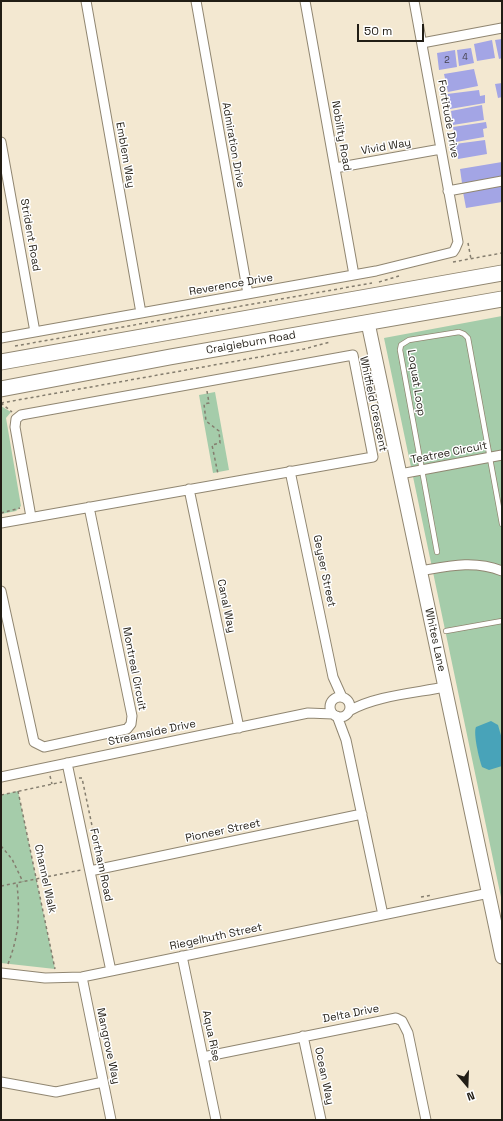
<!DOCTYPE html>
<style>
body{margin:0}
#map{position:relative;width:503px;height:1121px;overflow:hidden;background:#f3e8d1;font-family:"Space Grotesk",sans-serif}
canvas{display:block}
.frame{position:absolute;inset:0;border:2px solid #211d15;pointer-events:none}
.north{position:absolute;left:447px;top:1065px;width:40px;height:40px;-webkit-text-stroke:3px #fff;paint-order:stroke;rotate:161deg;font-size:11px;font-weight:700;line-height:16px;text-align:center;color:#211d15}
.north::after{content:'';display:block;margin:auto;width:14px;height:18px;background:#211d15;clip-path:polygon(50% 0,100% 100%,50% 72%,0 100%)}
.scale{position:absolute;left:357px;top:24px;width:67px;height:18px;box-sizing:border-box;border:2px solid #211d15;border-top:0;padding-left:5px;font-size:12px;line-height:14px;white-space:nowrap;color:#211d15;-webkit-text-stroke:3px #fff;paint-order:stroke}
</style>
<div id="map">
<canvas width="503" height="1121"></canvas>
<div class="frame"></div>
<div class="north">N</div>
<div class="scale">50 m</div>
</div>
<script>
const ctx = document.querySelector('canvas').getContext('2d');
ctx.lineJoin = 'round';
function fill(path, color) { ctx.fillStyle = color; ctx.fill(path, 'evenodd'); }
function strokePath(path, color, width, dash) { ctx.strokeStyle = color; ctx.lineWidth = width; ctx.lineCap = dash ? 'butt' : 'round'; ctx.setLineDash(dash || []); ctx.stroke(path); }
function drawText(font, color, halo, rows, align = 'center') {
  ctx.font = font + ' "Space Grotesk",sans-serif'; ctx.lineWidth = 3; ctx.setLineDash([]); ctx.textBaseline = 'middle'; ctx.strokeStyle = halo; ctx.fillStyle = color; for (const [text, x, y, turn = 0] of rows) {
    ctx.save(); ctx.translate(x, y); ctx.rotate((+turn || 0) * Math.PI / 180); ctx.textAlign = isNaN(turn) ? turn : align; if (halo) ctx.strokeText(text, 0, 0); ctx.fillText(text, 0, 0); ctx.restore();
  }
}
const green = new Path2D(`
 M502,316v586l-118,-564z
 M215,392l14,78 -16,3 -14,-78z
 M1,406l10,6 -5,6 15,88 -5,5 -15,3z
 M18,791l37,178 -54,-6v-168z`);
const water = new Path2D(`
 M491,721l7,4 4,14v27l-13,4 -7,-3c-3,-8 -9,-34 -6,-40z`);
const building = new Path2D(`
 M502,39v19l-3,1 -4,-19z
 M492,40l3,18 -18,3 -3,-17z
 M471,48l3,15 -15,3 -2,-16z
 M455,50l2,17 -18,3 -2,-17z
 M474,69l4,17 -30,6 -4,-18z
 M502,83v14l-4,1 -3,-14z
 M479,90l1,6 5,-1v8l-35,6 -3,-15z
 M482,105l2,15 -31,5 -2,-14z
 M486,122l1,6 -4,1 1,8 -28,5 -3,-15z
 M485,140l2,14 -29,5 -3,-15z
 M502,162v15l-40,6 -2,-14z
 M502,185v17l-36,6 -3,-16z`);
const path = new Path2D(`
 M468,243l3,16
 M453,262l49,-9
 M379,282l20,-6
 M15,346l357,-63
 M207,391l2,12 -5,1 2,17 13,10 1,12 -8,2 6,29
 M1,403l303,-54 26,-7
 M1,403l11,9
 M1,513l19,-5
 M50,776l2,8
 M79,778h3l17,81
 M18,791l37,178
 M1,795l61,-13
 M1,846l11,13 11,23
 M1,886l80,-16
 M421,897l11,-2
 M8,964c11,-29 12,-49 9,-80`);
const lane = new Path2D(`
 M437,552l-37,-202 1,-5 8,-5 50,-8 5,2 4,4 34,186
 M446,631l56,-10`);
const street = new Path2D(`
 M86,1l55,312
 M196,1l52,293
 M305,1l49,274
 M422,43l80,-15
 M1,142l34,190
 M335,168l106,-19
 M448,191l54,-10
 M1,338l375,-67 77,-19 2,-3 3,-7 -44,-241
 M290,471l43,206 9,20
 M400,474l102,-19
 M189,489l50,239
 M1,523l372,-66 -20,-102 -332,60 -5,4 -1,8 16,90
 M420,571c29,-5 54,-11 82,0
 M1,591l33,151 10,5 83,-18 4,-5 1,-8 -43,-209
 M330 707a10 10 0 1 1 20 0a10 10 0 1 1-20 0Z
 M349,711c25,-15 66,-18 96,-24
 M337,716l9,24 37,175
 M67,763l44,208
 M1,777l307,-64 25,1
 M90,871l272,-57
 M182,956l34,164
 M1,973l44,5 37,-1 407,-84
 M82,977l29,143
 M303,1036l18,84
 M203,1057l193,-39 6,3 6,12 18,87
 M1,1082l55,10 47,-10`);
const secondary = new Path2D(`
 M368,323l134,634`);
const primary = new Path2D(`
 M1,362l501,-89
 M1,389l169,-32 332,-58`);
const numberNames = [
 ["4",465,58],
 ["2",447,61]
];
const streetNames = [
 ["Fortitude Drive",448,119,80],
 ["Nobility Road",341,136,80],
 ["Admiration Drive",233,145,80],
 ["Vivid Way",386,147,-10],
 ["Emblem Way",125,155,80],
 ["Strident Road",30,235,80],
 ["Reverence Drive",231,285,-10],
 ["Craigieburn Road",251,343,-10],
 ["Loquat Loop",416,383,81],
 ["Whitfield Crescent",373,404,78],
 ["Teatree Circuit",449,453,-11],
 ["Geyser Street",324,571,78],
 ["Canal Way",226,606,78],
 ["Whites Lane",435,640,78],
 ["Montreal Circuit",134,669,79],
 ["Streamside Drive",152,733,-12],
 ["Pioneer Street",223,831,-12],
 ["Fortham Road",101,865,78],
 ["Channel Walk",45,879,78],
 ["Riegelhuth Street",216,937,-12],
 ["Delta Drive",351,1014,-11],
 ["Aqua Rise",211,1036,78],
 ["Mangrove Way",108,1046,78],
 ["Ocean Way",324,1076,78]
];
fill(green, '#a5ccaa');
fill(water, '#48a3b9');
fill(building, '#a3a5e5');
strokePath(lane, '#908671', 6);
strokePath(street, '#908671', 11);
strokePath(secondary, '#908671', 15);
strokePath(primary, '#908671', 17);
strokePath(path, '#847d6e', 1.5, [3, 3]);
strokePath(lane, '#fff', 4.5);
strokePath(street, '#fff', 9);
strokePath(secondary, '#fff', 13);
strokePath(primary, '#fff', 15);
drawText('9px', '#423f49', null, numberNames);
drawText('11px', '#211d15', '#fff', streetNames);
</script>
